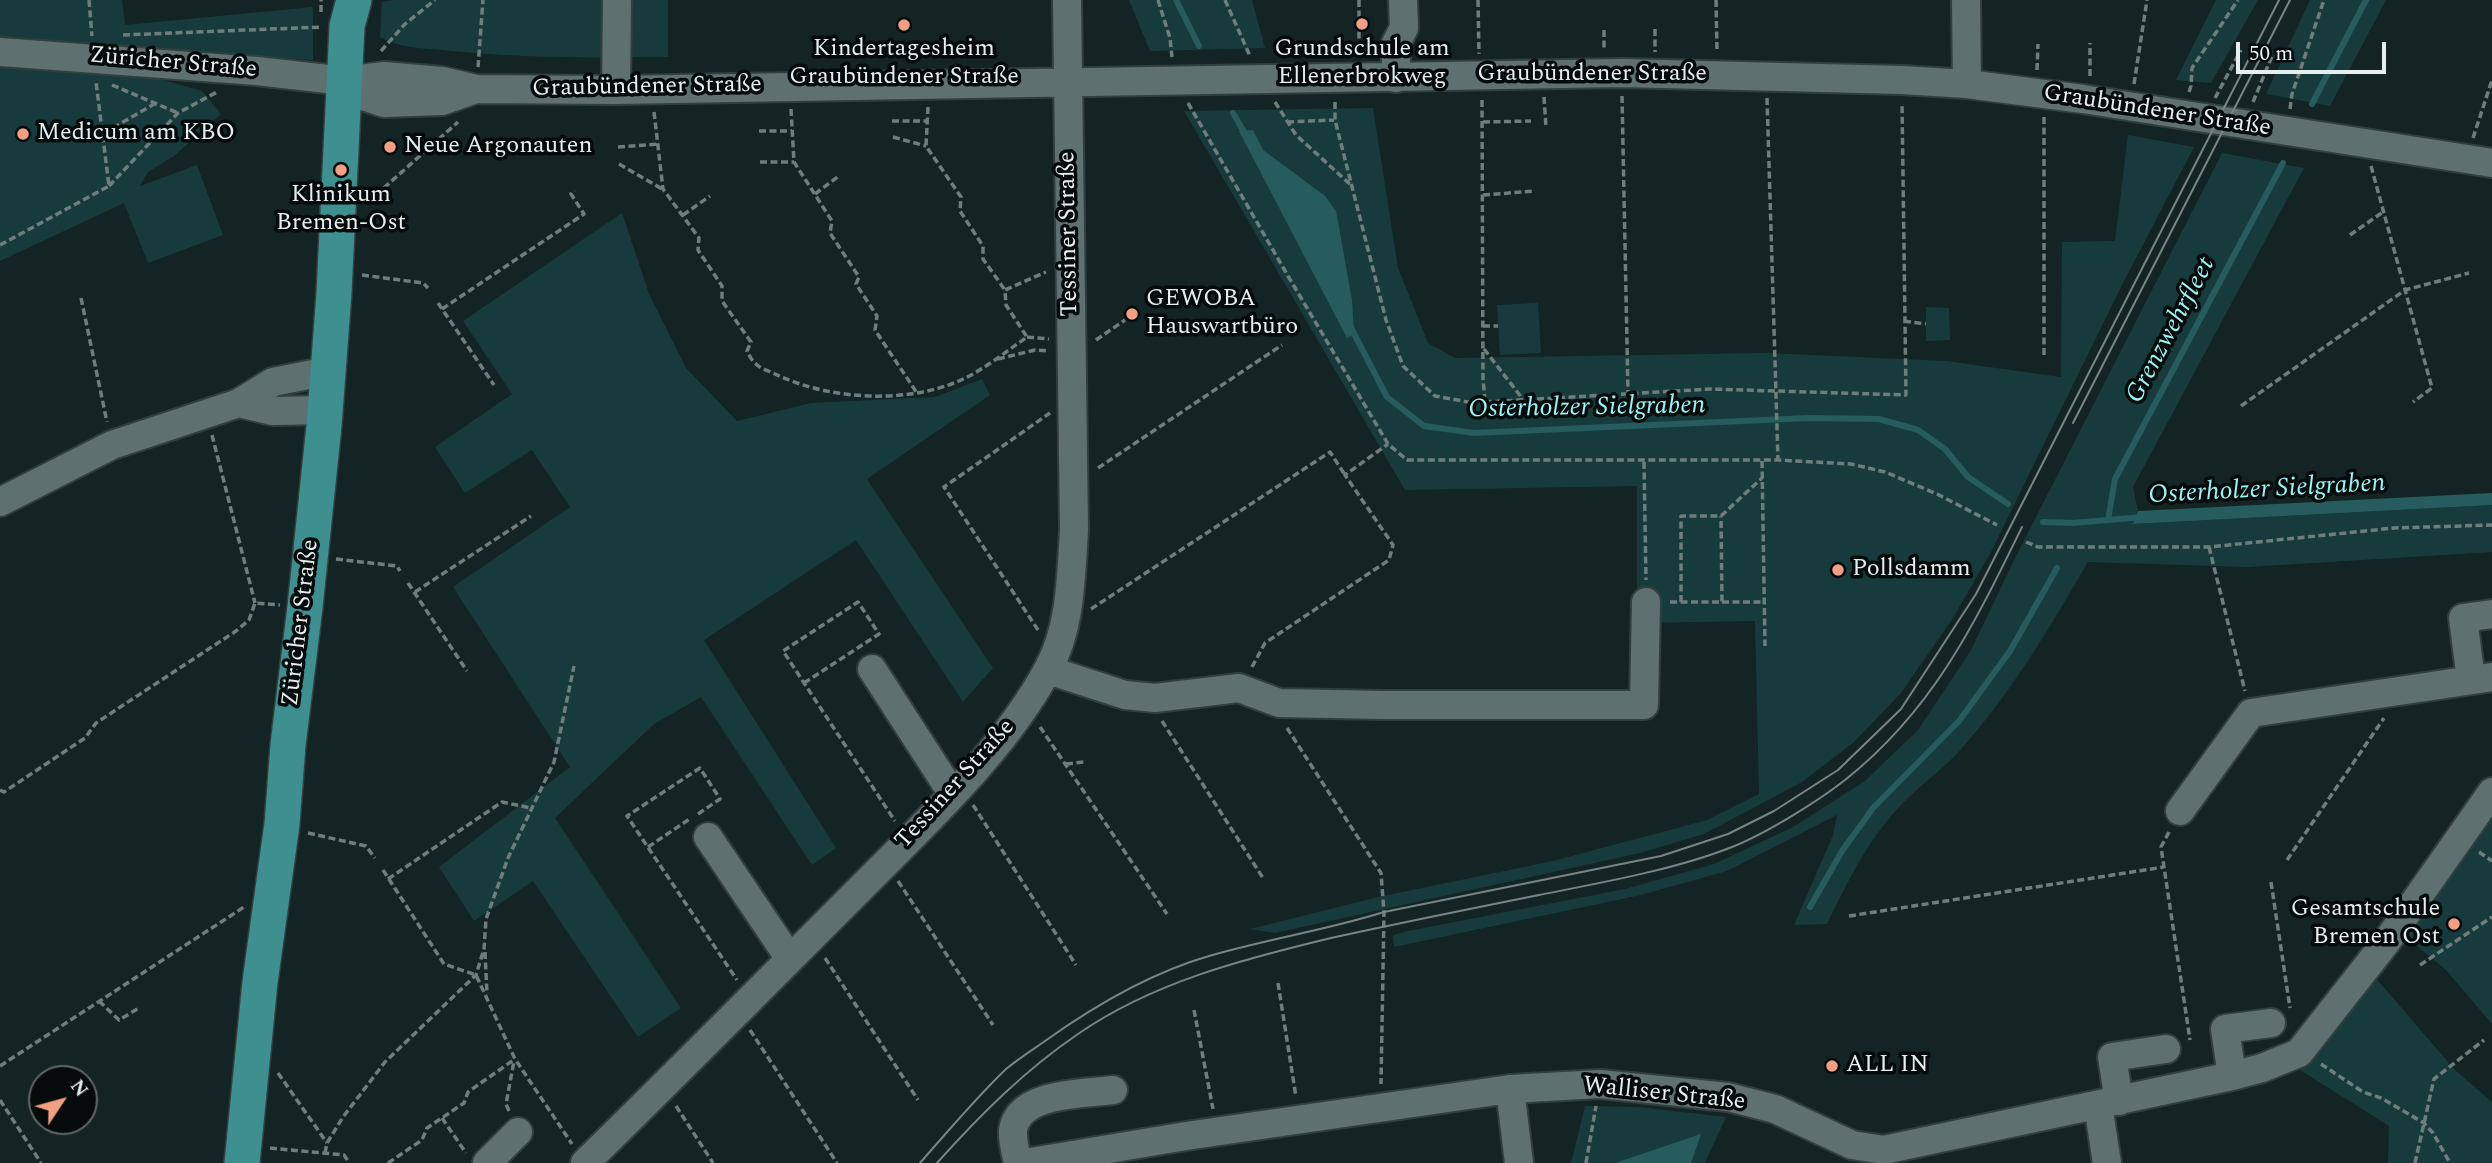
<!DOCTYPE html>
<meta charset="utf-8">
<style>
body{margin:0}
#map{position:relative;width:2492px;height:1163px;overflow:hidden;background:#142323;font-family:Spectral,serif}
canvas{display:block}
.north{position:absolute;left:28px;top:1065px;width:70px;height:70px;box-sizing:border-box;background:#050b0b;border:2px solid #5f6666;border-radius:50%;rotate:54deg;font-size:19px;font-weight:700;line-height:28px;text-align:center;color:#e5efef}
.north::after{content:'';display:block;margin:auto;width:24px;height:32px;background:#f39f84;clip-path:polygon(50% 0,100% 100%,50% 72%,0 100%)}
.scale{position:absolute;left:2236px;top:42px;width:150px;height:32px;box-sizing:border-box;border:4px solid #e5efef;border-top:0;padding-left:9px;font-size:21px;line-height:24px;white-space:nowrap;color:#e5efef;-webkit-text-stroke:5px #050b0b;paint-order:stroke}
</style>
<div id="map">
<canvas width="2492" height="1163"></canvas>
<div class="north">N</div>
<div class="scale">50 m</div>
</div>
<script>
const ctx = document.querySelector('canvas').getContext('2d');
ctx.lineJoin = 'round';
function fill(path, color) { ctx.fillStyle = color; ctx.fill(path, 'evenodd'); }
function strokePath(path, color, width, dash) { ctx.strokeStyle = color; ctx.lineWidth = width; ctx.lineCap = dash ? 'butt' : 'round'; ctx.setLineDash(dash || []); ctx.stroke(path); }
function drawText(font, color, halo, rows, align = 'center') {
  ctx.font = font + ' Spectral,serif'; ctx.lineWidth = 7; ctx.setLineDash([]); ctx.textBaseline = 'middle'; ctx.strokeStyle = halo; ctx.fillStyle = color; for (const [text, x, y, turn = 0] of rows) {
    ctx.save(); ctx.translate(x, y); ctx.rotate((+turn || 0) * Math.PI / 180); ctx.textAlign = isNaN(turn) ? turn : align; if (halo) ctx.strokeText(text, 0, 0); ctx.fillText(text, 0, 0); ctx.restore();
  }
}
const green = new Path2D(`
 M0,0h122l3,25 188,-18v53l-245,-16 71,29 63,18 19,23 -47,42 -26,16 -8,14 57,-21 26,70 -75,28 -24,-60 -124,58z
 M393,0h275v57c-75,1 -151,1 -226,-7 -21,-2 -43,-2 -62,-13l2,-35z
 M1129,0h123l13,48 -115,3z
 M2216,0h42l-47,83 -35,-3z
 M2310,0h76l-56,106 -64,-12z
 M1373,108l25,160 30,75 27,15 312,-5 179,8 115,16 1,-135 53,-1 13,-106 66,12 -71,136 -132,269 -38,66 -52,75 -47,49 -52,40 -98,52 -64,19 -365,80 -25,-4 128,-32 175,-36 154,-41 52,-26 -4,-173 -118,2v-137l-232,4 -221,-379z
 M2222,153l82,15 -171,319 5,24 -4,13 358,-19v47l-244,15 -160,-5c-38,65 -76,130 -126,186 -16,19 -37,33 -55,51 -37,36 -58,80 -80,125l-33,1 39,-90 4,-20 -110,56 -86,24 -247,52 -1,-12 15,-4 217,-42 89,-25 79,-37 72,-46 53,-51 53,-80 43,-90z
 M622,213l27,81 37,74 51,53 74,-18 124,-6 47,-18 8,16 -123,84 126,189 -30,34 -107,-162 -152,100 132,208 -24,17 -111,-168 -47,27 -99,94 126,190 -43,29 -105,-156 -59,40 -35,-54 131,-100 -117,-180 117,-80 -38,-57 -67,43 -30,-46 77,-53 -49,-73z
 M1538,303l3,50 -41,2 -3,-50z
 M1926,307l23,1 1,32 -24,1z
 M2492,814v210l-46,-54 -40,-33z
 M2375,977l80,93 37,32v61h-104l1,-37 -89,-56z
 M1585,1106l53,1 88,10 -21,46h-134z`);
const water = new Path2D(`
 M1253,130l10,20 62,46 11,15 16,89 2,34 -7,4 -108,-207z
 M2492,493v12l-359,19 5,-13z
 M1701,1134l-10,29h-74l1,-1z`);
const stream = new Path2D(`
 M1176,0l23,46
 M2312,104l54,-104
 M1233,113l13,22
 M1350,326l37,71 37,29 50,7 335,-15 70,1 39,11 27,19 23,28 40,27
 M2108,520l7,-41 168,-316
 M2043,522l30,1 70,-6
 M1810,907l32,-56 31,-43 86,-87 51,-70 47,-83`);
const path = new Path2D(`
 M89,0l3,36
 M1158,0l12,38 2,19
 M1225,0l25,56
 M1359,0v55
 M1478,0l1,54
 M1716,0l1,51
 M321,12v-12
 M1655,29v23
 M1604,30v19
 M123,35l199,-8
 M381,51l24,-27 30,-24
 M478,67l5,-67
 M2037,70l1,-26
 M2090,76v-33
 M2134,84l13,-84
 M112,85l66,28
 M2189,92l2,-6 1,-18 46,-68
 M1622,96l6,297
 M1544,97l2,30
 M1767,98l11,362
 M2215,98l26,-48
 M1482,100l1,278 2,24
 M1275,102l21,33 56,51
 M1335,102v18l51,200 17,46 32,30 33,6h17l226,-13 195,6 -4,-292
 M2253,102l19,-46
 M1188,103l100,173 100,168 19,16h371l73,4 34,8 52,22 60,31
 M928,107l-2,39 35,51 -1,14 23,35v13l22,31
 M791,109l3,53 38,59 -2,12 29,44 -3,7 21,32 -2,14 42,63
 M2290,109l2,-15 32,-94
 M654,112l9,77 36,49 -1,12 24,36v15l29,41 -4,9c2,4 5,10 9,13 5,5 13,7 19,10 52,25 125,30 179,9 26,-10 50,-30 73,-46l-21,-32 -1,-15 41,-18
 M892,121h35
 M1287,122l47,-2
 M1483,122l48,-1
 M759,131h33
 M104,133l52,-30
 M893,137l33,9
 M2473,138l19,-58
 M618,147l40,-3
 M760,162h34
 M619,164l43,25
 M2371,166l61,222 -19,14
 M109,186l69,-73 39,-21
 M815,194l25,-19
 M1483,195l52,-4
 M368,202l90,-80
 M683,215l27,-19
 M2350,235l33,-23
 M0,245l109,-59 -13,-104
 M362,275l61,8 5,5
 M81,298l26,124
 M438,303l56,82
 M442,309l142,-95 -13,-20 4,-3
 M1904,321l22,3
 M1483,326h15
 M1027,337l22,2
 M1096,340l29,-20
 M1484,349l38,49
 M2044,355v-238
 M998,359l37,-9 13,1
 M2241,406l164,-116 64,-17
 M212,435l43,168
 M1762,461l3,185
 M1644,462l2,118
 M1098,468l184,-123
 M2026,542l12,5h171l185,-19 98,-3
 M2209,547l36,144
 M336,559l61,7 3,5
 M408,583l59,88
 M415,592l116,-76
 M1670,602h52l-1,-86
 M1681,602v-86h40l41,-38
 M1722,602h40
 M1091,609l239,-157 15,23
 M1038,630l-94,-143 106,-74
 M1252,667l13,-24 124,-83 4,-15 -48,-70 43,-31
 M804,683l75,-49 -21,-32 -75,49 112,170
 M1162,721l101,157
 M1040,727l127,187
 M1287,728l94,145 3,39 -3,172
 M1066,764l18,-2
 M0,790l4,2 81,-54 11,-15 140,-92 13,-11 6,-17 25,2
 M973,805l103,160
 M698,814l22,-15 -20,-31 -73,48 110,164
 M2169,832l-8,15 29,193
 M308,833l58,13 9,12
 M648,847l43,-29
 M2479,852l13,9
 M2287,860l97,-142
 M383,870l61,94 32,11 39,84 57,85
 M388,879l114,-77 29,6
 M898,881l95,144
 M2271,882l19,126
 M1849,916l315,-49
 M485,952l2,42
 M825,958l93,142
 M2420,965l72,-48
 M1278,983l18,114
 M99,1001l20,19 20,-12
 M1194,1010l19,99
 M750,1030l87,133
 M2321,1064l42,28 18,6 43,25 9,10 17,30
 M0,1066l244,-159
 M278,1073l49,70
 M0,1100l41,63
 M676,1106l37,57
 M509,1111l-3,-7 8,-43
 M442,1118l24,35
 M270,1148l74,7 4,6
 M325,1153l2,-10 16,-26 42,-55 91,-87 8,-26 2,-30 22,-61 46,-96 20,-96
 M388,1163l34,-23 5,-12 37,-25 4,-11 47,-33
 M1586,1163l10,-57
 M2415,1163l19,-84 50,-39`);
const minor = new Path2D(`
 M1966,0l1,84
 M0,52l257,19 88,10 39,-5 58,5 34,8 140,1 1007,-17 279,7 65,4 116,15 409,64
 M1396,78v-35l8,-15 -1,-28
 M345,81l21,16 18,6 58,-2 34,-12
 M616,90l1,-90
 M239,403l34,8 52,-1
 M0,502l112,-57 127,-42 34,-21 55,-11
 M872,669l80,124
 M1048,670l77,25 30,3 84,-10 40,15 105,2h260l2,-103
 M2471,680l-8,-62 29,-4
 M2180,811l71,-98 241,-36
 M708,837l82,122
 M2232,1076l-7,-47 46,-6
 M1510,1089l9,74
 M2119,1101l-7,-44 54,-8
 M2098,1105l9,58
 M487,1163l31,-31
 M585,1163c92,-90 183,-182 274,-273 65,-66 145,-139 189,-221 23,-41 23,-93 26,-139l-7,-530
 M1018,1163c-2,-10 -6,-22 -5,-33 6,-38 70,-36 100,-40
 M1025,1163l161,-27 324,-47 90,-5 128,13 47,12 77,36 32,5 348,-74 30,-8 37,-15 88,-112 105,-149`);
const major = new Path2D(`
 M242,1163l18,-181 22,-158 6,-79 17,-138 19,-181 10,-133 13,-267 7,-26`);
const tram = new Path2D(`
 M2073,423l217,-423
 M920,1163c28,-32 55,-64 86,-94 12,-10 26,-19 39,-28 49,-35 105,-68 164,-85 58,-17 118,-26 175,-44l277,-56 67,-22 46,-23 64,-41 63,-61 75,-115 303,-594
 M937,1163c43,-48 88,-93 141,-129 75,-52 166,-75 253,-96 69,-15 138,-29 208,-43 60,-12 135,-25 193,-48 33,-13 85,-45 113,-67 88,-70 129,-155 177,-253`);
const markers = [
 [1362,24,7,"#f39f84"],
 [904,25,7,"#f39f84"],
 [23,134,7,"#f39f84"],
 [390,147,7,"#f39f84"],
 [341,170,7,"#f39f84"],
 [1132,314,7,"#f39f84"],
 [1838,570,7,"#f39f84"],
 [2454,924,7,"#f39f84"],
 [1832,1066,7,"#f39f84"]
];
const poiNames = [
 ["Kindertagesheim",904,50,"center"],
 ["Graubündener Straße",904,78,"center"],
 ["Grundschule am",1362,50,"center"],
 ["Ellenerbrokweg",1362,78,"center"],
 ["Medicum am KBO",37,134],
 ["Neue Argonauten",404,147],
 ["Klinikum",341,196,"center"],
 ["Bremen-Ost",341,224,"center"],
 ["GEWOBA",1146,300],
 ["Hauswartbüro",1146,328],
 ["Pollsdamm",1852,570],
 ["Gesamtschule",2440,910,"right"],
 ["Bremen Ost",2440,938,"right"],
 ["ALL IN",1846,1066]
];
const streetNames = [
 ["Züricher Straße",173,64,5],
 ["Graubündener Straße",1592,75],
 ["Graubündener Straße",647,88,-1],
 ["Graubündener Straße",2157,112,9],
 ["Tessiner Straße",1070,234,-91],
 ["Züricher Straße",302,623,-83],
 ["Tessiner Straße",956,785,-48],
 ["Walliser Straße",1664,1095,6]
];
const waterNames = [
 ["Grenzwehrfleet",2172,331,-62],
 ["Osterholzer Sielgraben",1587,409,-1],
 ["Osterholzer Sielgraben",2267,491,-3]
];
fill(green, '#173b3c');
fill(water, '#265c5d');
strokePath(stream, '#265c5d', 6);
strokePath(minor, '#333e3f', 32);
strokePath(major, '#333e3f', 38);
strokePath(path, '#707d7d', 3.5, [7, 3.5]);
strokePath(minor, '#5f7070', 28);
strokePath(major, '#3d8f90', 35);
strokePath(tram, '#788585', 2);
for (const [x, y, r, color] of markers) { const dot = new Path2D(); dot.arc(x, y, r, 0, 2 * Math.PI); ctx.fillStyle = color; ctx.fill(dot); strokePath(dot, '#050b0b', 2.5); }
drawText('24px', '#e5efef', '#050b0b', poiNames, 'left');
drawText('24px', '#e5efef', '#050b0b', streetNames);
drawText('italic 26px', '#9af5f7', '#050b0b', waterNames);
</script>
